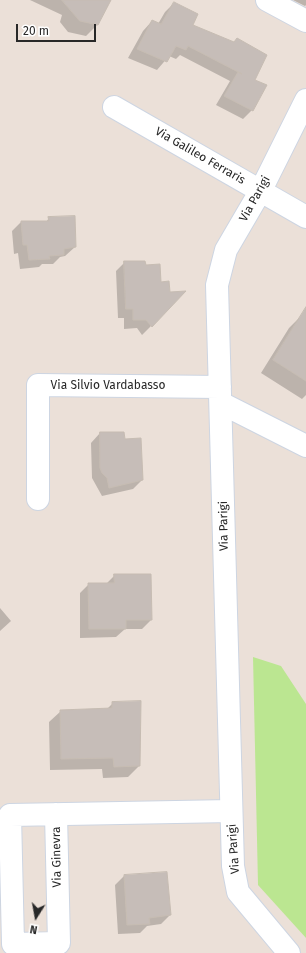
<!DOCTYPE html>
<style>
body{margin:0}
#map{position:relative;width:306px;height:953px;overflow:hidden;background:#ebe0d8;font-family:"Fira Sans",sans-serif}
canvas{display:block}
.north{position:absolute;left:16px;top:897px;width:40px;height:40px;-webkit-text-stroke:3px #fff;paint-order:stroke;rotate:191deg;font-size:11px;font-weight:700;line-height:16px;text-align:center;color:#282828}
.north::after{content:'';display:block;margin:auto;width:14px;height:18px;background:#282828;clip-path:polygon(50% 0,100% 100%,50% 72%,0 100%)}
.scale{position:absolute;left:16px;top:24px;width:80px;height:18px;box-sizing:border-box;border:2px solid #282828;border-top:0;padding-left:5px;font-size:12px;line-height:14px;white-space:nowrap;color:#282828;-webkit-text-stroke:3px #fff;paint-order:stroke}
</style>
<div id="map">
<canvas width="306" height="953"></canvas>
<div class="north">N</div>
<div class="scale">20 m</div>
</div>
<script>
const ctx = document.querySelector('canvas').getContext('2d');
ctx.lineJoin = 'round';
function fill(path, color) { ctx.fillStyle = color; ctx.fill(path, 'evenodd'); }
function strokePath(path, color, width, dash) { ctx.strokeStyle = color; ctx.lineWidth = width; ctx.lineCap = dash ? 'butt' : 'round'; ctx.setLineDash(dash || []); ctx.stroke(path); }
function drawText(font, color, halo, rows, align = 'center') {
  ctx.font = font + ' "Fira Sans",sans-serif'; ctx.lineWidth = 3; ctx.setLineDash([]); ctx.textBaseline = 'middle'; ctx.strokeStyle = halo; ctx.fillStyle = color; for (const [text, x, y, turn = 0] of rows) {
    ctx.save(); ctx.translate(x, y); ctx.rotate((+turn || 0) * Math.PI / 180); ctx.textAlign = isNaN(turn) ? turn : align; if (halo) ctx.strokeText(text, 0, 0); ctx.fillText(text, 0, 0); ctx.restore();
  }
}
const green = new Path2D(`
 M253,657l28,9 25,38v234l-48,-53z`);
const shadow = new Path2D(`
 M30,0h80l-13,25 -11,11 -18,-4 -8,-10 2,-7z
 M293,0h13v5l-1,1z
 M174,3l17,22 62,55 -1,30 -9,9 -27,-14 14,-24 -50,-26 -4,4 -7,-3 -12,14 -29,-12 15,-27 9,-10 6,3 7,-12z
 M49,218l26,29 -10,9 -5,1 -7,7h-11l-3,3 -19,2 -2,-16 -4,1 -2,-23 9,-9h25z
 M125,262l26,64 -9,9 -5,-7 -13,1v-11h-6l-2,-47z
 M302,315l4,3v77l-4,4 -41,-26 28,-45z
 M100,433l24,7 18,40 -9,9 -31,7 -10,-18 -1,-35z
 M115,575l36,45 -9,9h-17l-9,8 -36,1v-45l9,-9h17z
 M0,608l11,13 -11,10z
 M113,703l26,63 -11,11 -25,1 -1,-9 -52,1 -1,-48 12,-11 46,-2z
 M124,876l46,39 -9,9 -14,2 -7,7 -22,1 -3,-49z`);
const building = new Path2D(`
 M62,0h49l-13,25 -18,-4z
 M174,2l24,12 -5,11 41,17 3,-4 30,17 -12,25 12,5 -14,26 -29,-15 14,-24 4,2 -54,-28 -2,4 -10,-4 -9,16 -30,-13 15,-29 9,4z
 M75,216l1,31 -12,2v6l-15,1 1,3 -21,1 -2,-15h-4l-2,-24h28l-1,-4z
 M124,261h21l1,4 14,-1 1,18 8,-1 1,11 16,-1 -34,36 -6,-7h-13v-11h-7z
 M306,307v74l-33,-21z
 M100,432h24l1,7 16,-1 2,42 -34,8 -2,-10 -5,-5 -2,-5z
 M114,574h37l1,46h-26v9h-37l-1,-46h26z
 M141,701l-1,65 -26,1 -1,-9 -52,1 -1,-49 52,-2v-6z
 M167,872l4,43 -22,3 1,6 -23,1 -3,-50z`);
const minor = new Path2D(`
 M267,0l39,21
 M114,107l192,110
 M221,403l85,43
 M38,499v-114l182,2
 M56,814l3,129 -46,1 -3,-129 221,-4
 M289,953l-51,-61 -5,-26 -16,-581 9,-35 35,-60 45,-90`);
const streetNames = [
 ["Via Galileo Ferraris",200,156,30],
 ["Via Parigi",255,199,-61],
 ["Via Silvio Vardabasso",108,386],
 ["Via Parigi",224,526,-91],
 ["Via Parigi",234,849,-94],
 ["Via Ginevra",57,857,-91]
];
fill(green, '#bbe691');
fill(shadow, '#0003');
fill(building, '#c6bdb8');
strokePath(building, '#c6bcb2', 1);
strokePath(minor, '#cdd5e2', 24);
strokePath(minor, '#fff', 22);
drawText('12px', '#282828', '#fff', streetNames);
</script>
